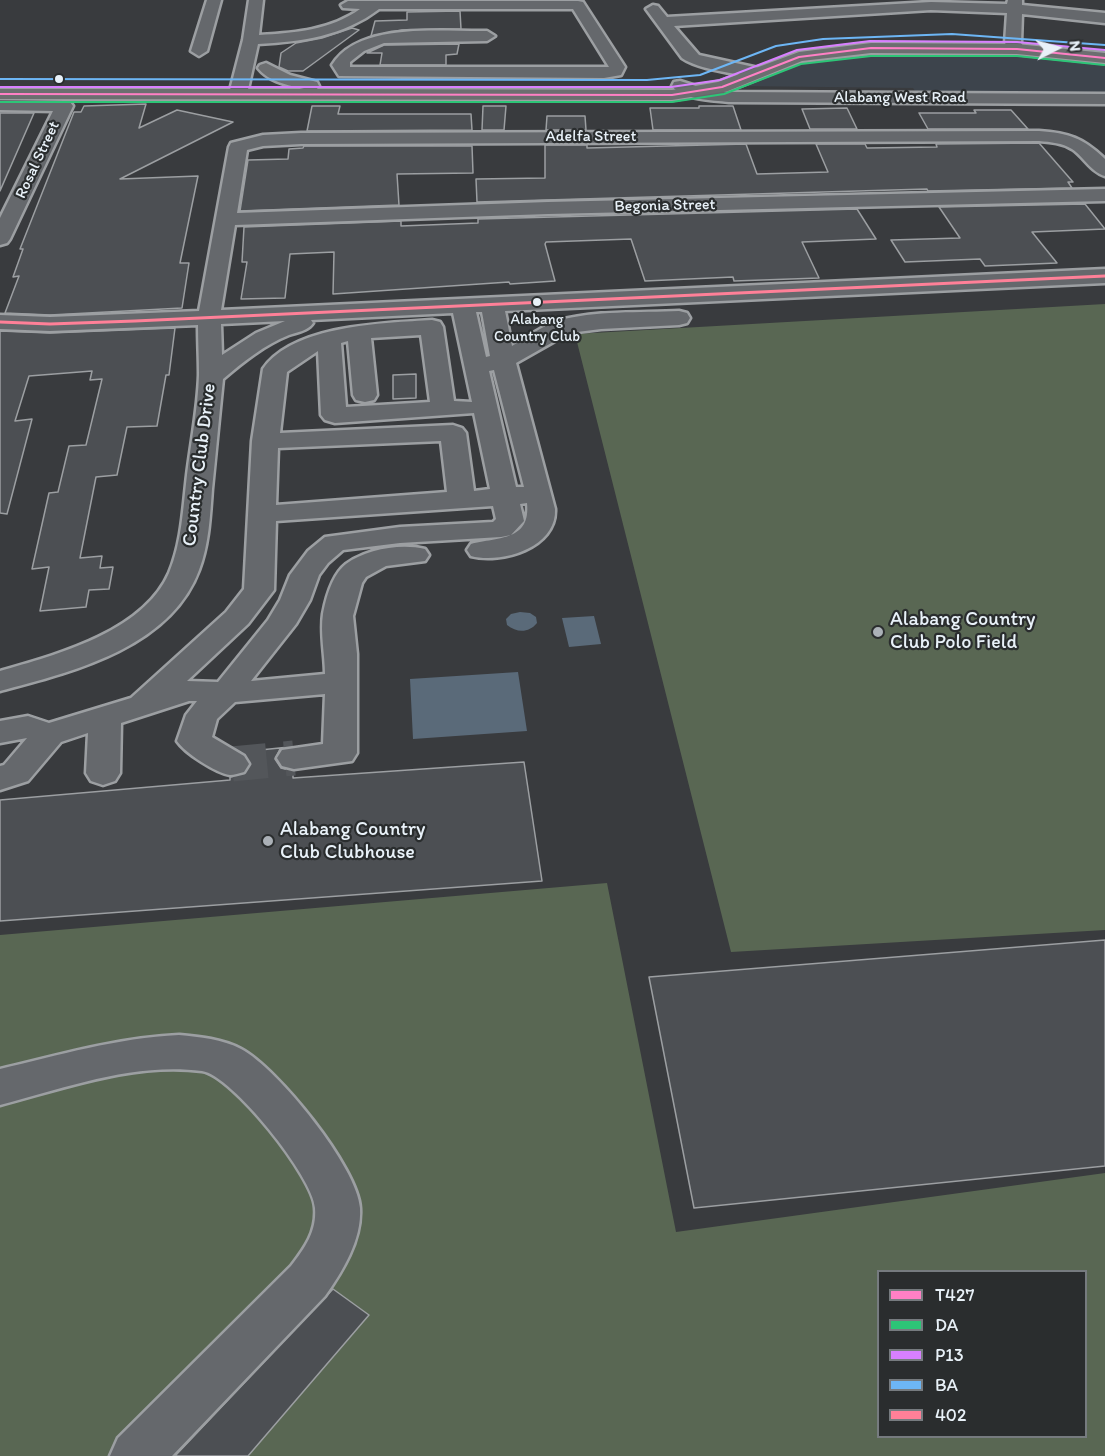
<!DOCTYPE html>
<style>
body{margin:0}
#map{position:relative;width:1105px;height:1456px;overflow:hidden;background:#393b3e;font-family:Itim,sans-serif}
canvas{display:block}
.legend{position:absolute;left:877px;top:1270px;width:210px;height:168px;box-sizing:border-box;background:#2a2d2e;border:2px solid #767b7f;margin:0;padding:8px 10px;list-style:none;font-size:18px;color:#e8f1f8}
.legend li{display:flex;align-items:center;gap:12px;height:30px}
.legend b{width:30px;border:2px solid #767b7f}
.north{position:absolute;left:1027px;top:18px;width:60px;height:60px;-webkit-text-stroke:4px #2a2d2e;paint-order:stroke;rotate:84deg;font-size:16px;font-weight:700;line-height:24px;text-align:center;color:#e8f1f8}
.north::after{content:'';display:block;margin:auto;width:21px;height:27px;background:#e8f1f8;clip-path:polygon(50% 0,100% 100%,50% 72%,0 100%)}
</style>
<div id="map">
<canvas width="1105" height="1456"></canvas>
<ul class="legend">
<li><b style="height:8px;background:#ff80c5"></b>T427</li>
<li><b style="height:8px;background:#2dc577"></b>DA</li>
<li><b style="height:8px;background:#d880ff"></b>P13</li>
<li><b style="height:8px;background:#6db6f5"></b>BA</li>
<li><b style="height:8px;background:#ff8098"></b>402</li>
</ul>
<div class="north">N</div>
</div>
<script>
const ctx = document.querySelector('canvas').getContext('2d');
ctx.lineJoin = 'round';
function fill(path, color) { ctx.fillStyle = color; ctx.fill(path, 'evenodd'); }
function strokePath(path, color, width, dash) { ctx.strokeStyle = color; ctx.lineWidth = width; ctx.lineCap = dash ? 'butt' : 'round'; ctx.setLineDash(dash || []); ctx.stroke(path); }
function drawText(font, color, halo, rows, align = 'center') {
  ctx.font = font + ' Itim,sans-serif'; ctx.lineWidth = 4.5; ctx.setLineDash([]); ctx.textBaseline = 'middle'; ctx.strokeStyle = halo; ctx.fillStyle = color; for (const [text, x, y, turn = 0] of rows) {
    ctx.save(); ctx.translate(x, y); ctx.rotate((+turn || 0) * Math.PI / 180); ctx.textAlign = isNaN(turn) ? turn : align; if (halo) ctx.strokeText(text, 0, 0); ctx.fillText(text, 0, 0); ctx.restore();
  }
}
const built = new Path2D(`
 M878,53h126l101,11v36l-185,-2 -7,-10 -176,-2 71,-25z`);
const green = new Path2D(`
 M1105,304v626l-374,22 -156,-618z
 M607,883l69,349 429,-59v283h-1105v-521zM878,1272h208v164h-208z`);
const water = new Path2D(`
 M520,612l10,1 6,4 1,6c-8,10 -20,10 -30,2l-1,-6 5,-5z
 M594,616l7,28 -32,3 -7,-29z
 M518,672l9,59 -114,8 -3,-60z`);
const building = new Path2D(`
 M460,11l1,18 -59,1 -31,6 4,-15 32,-1v-8z
 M352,28l7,2 -56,41h-15l-9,-4 2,-14 15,-10 26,-5z
 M459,44l-2,10 -11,1v10h-66l2,-12h-15l17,-8z
 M146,104l-7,24 38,-18 56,12 -113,57 78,-3 -18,87h9l-7,45 -132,7 -45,-2 14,-37 -6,1 10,-28h-3l54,-137h7l3,-6z
 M312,106h28l-2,8h133l1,16 -165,1z
 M483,106h23l-2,24h-22z
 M699,106h34l8,24h-88l-3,-22h49z
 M847,108l10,21h-47l-8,-20z
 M974,110h37l17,19h-100l-9,-16h57z
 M0,113h34l-34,78z
 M547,116h38l1,14h-40z
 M1039,143l34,39h-5l4,6 -144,3 -1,-2 -450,13 -1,-23 69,-1v-33h42v3l159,-4 11,30 71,-2 -12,-28h49l2,4 70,-1 -1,-3z
 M304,146h168l1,27 -76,1 2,31 -159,6 8,-51 40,-1 1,-10 14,-1z
 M1085,204l20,25 -73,3 25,31 -72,3 -5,-7 -75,3 -14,-22 69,-2 -21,-31z
 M857,209l19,30 -74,3 17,36 -85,3 -1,-4 -88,4 -14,-42 -85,3 -1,2 10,37 -45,3 -1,-2 -176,12 1,-42 -44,2 -5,44 -44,1 6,-37h-5l2,-35 157,-6v5l77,-3v-4z
 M175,328l-6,47h-3l-9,51 -30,1 -10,48 -21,2 -16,81 22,-2 -2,12 13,-1 -4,22 -20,1 -3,17 -46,4 9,-44 -17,2 17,-76 9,-1 11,-46 17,-1 16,-66 -12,1 2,-9 -63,5 -14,45 17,-2 -25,95 -7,-1v-182l50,2z
 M416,374v24l-23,1v-24z
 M289,747l-9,2 -5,10 6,9 12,3v7l231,-16 18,119 -542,40v-121l230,-20v-3l14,-3 7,-9 -5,-10 -5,-3z
 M1105,940v226l-411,42 -45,-231z
 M333,1289l36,26 -121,141h-73z`);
const minorTunnel = new Path2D(`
 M232,764l62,-6`);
const minor = new Path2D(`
 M207,0h14l-14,51 -8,5 -8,-5z
 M249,0h14l-4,35c35,-2 72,-5 101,-26l-17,-1 -2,-3 7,-4h230l5,1 42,65 -4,8 -17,3 -265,-2 -7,-11c27,-44 109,-33 155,-34l8,5 -8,5 -103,2 -20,8 -14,11v5h259l-36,-58h-194c-35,27 -79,33 -121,35l-11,50 -3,4h-12l-3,-4 14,-54z
 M1008,0h14v5l83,8v10l-83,-9 -1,29 4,6 -8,5 -6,-2 -6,-9 2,-30 -76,-3 -257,16 25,29 64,14 2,4 -8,5c-21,-5 -58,-8 -75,-20l-36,-49 7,-4 5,1 9,11 264,-15 76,2z
 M680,81l19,6 30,5 376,2v10l-376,-2c-17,-2 -46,-2 -57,-16l2,-4z
 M0,100l64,1 6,1 3,4 -63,133 -3,4 -7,2v-27l53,-107 -53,-1z
 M1039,131c30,2 44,7 66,28v17c-14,-4 -21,-19 -33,-27 -10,-6 -21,-7 -33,-8l-738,3 -38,2 -16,4 -10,63 311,-11 557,-13v12l-557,13 -313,11 -14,85 884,-41v14l-600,28 7,35c14,-8 30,-20 45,-25 38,-11 83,-8 122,-10l8,2 3,5 -3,5 -8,2 -78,4 -32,4 -53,30 39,146c2,39 -54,55 -84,47l-4,-6 4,-6c27,-7 60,-3 56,-41l-7,1 4,17 -13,14 -10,2 -101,6 -57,7 -15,13 -9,12 -9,25 -14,24 -45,57 74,-7c0,-19 -5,-41 -2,-60 3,-16 9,-39 23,-50 20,-15 55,-21 79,-15l4,6 -4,6 -39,5 -20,11 -4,6 -9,33 4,38v99l-5,8 -58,8 -12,-3 -5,-8 5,-8 41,-6 2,-50 -90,8 -18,17 -5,18 32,19 5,8 -5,8c-5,1 -10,3 -14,3 -14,-2 -45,-22 -53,-34l9,-26 11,-14h-8l-68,22 -1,50 -5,8 -12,4 -12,-4 -5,-8 2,-40 -27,9 -33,39 -28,9v-24l4,-1 23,-27 -27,5v-22l28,-5 21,7 82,-25 95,-86 18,-23 8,-148 11,-72c30,-44 121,-46 169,-49l8,2 3,5 11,74 18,1 -19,-89 -142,7 2,3c-5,8 -16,9 -24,12 -25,10 -46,27 -66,44 -4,37 -7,73 -11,110 -2,27 -3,55 -13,81 -29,78 -127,102 -199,121v-20c56,-16 143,-39 169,-98 13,-31 14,-65 18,-98 4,-33 11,-67 12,-100 0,-17 -1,-33 -1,-50l-148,6 -50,-2v-14l50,2 149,-6 30,-164 2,-4 32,-8 38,-2zM476,312h6l8,44 -4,1zM285,321l-29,12 -34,22 -1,-31zM421,335l9,67 -84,5 -5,-64 7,-2 5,54 3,5 9,2 9,-2 3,-5 -6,-57zM318,351l3,64 4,5 10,3 139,-10 16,76 -16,2 -8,-58 -4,-5 -9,-3 -173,8 7,-61zM494,370l30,117h-8l-27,-116zM441,441l6,51 -171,13 2,-57zM493,506l3,13 -3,3 -93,5 -75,10 -17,14 -18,24 -10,25 -12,20 -50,62 -31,-1 61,-57 26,-34 2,-69z
 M179,1035c21,2 43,4 62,14 36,19 117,119 119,159 2,32 -18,64 -35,88l-153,160h-62l8,-18 173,-172c14,-18 26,-35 24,-58 -1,-30 -83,-133 -113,-137 -68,-9 -137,17 -202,34v-36c59,-14 117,-31 179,-34z`);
const major = new Path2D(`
 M871,43l146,1 88,9v10l-88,-9 -146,-1 -69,8 -74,30 -56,9 -672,-1v-10h304c-16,-4 -35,-7 -46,-21l2,-3 6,-2 24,12 27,7 2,4 -2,3 355,1 46,-8 81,-30z`);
const bus1 = new Path2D(`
 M0,94l672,1 50,-8 77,-30 72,-9 146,1 88,9`);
const bus2 = new Path2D(`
 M0,102h672l52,-8 77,-30 70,-8h146l87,9`);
const bus3 = new Path2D(`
 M0,87h671l49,-7 77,-30 73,-9 147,1 88,8`);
const bus4 = new Path2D(`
 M0,79l647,1 53,-5 76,-29 47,-7 129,-5 153,11`);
const bus5 = new Path2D(`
 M0,322l50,2 85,-3 970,-45`);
const markers = [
 [59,79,5,"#e8f1f8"],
 [537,302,5,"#e8f1f8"],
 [878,632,6,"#abb1b7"],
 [268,841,6,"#abb1b7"]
];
const farBusnames = [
 ["Alabang",537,320],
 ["Country Club",537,337]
];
const farStreetnames = [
 ["Alabang West Road",900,98],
 ["Adelfa Street",591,137],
 ["Rosal Street",38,160,-65],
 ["Begonia Street",665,206,-1]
];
const streetNames = [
 ["Country Club Drive",200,465,-83]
];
const poiNames = [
 ["Alabang Country",890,620],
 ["Club Polo Field",890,643],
 ["Alabang Country",280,830],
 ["Club Clubhouse",280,853]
];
fill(built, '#3d444c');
fill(green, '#596753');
fill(water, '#5a6a79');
fill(building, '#4c4f53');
strokePath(building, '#9c9fa2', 1.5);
strokePath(minorTunnel, '#53565a', 35, [35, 18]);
strokePath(minor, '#9c9fa2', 5);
strokePath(major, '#9c9fa2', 5);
fill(minor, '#65686c');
fill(major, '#6c6e70');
strokePath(bus1, '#ff80c5', 2);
strokePath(bus2, '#2dc577', 2);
strokePath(bus3, '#d880ff', 2);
strokePath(bus4, '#6db6f5', 2);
strokePath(bus5, '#ff8098', 3);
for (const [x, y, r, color] of markers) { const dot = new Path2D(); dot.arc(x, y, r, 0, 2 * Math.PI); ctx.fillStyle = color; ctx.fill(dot); strokePath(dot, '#2a2d2e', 2); }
drawText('15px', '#e8f1f8', '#2a2d2e', farBusnames);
drawText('16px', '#e8f1f8', '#2a2d2e', farStreetnames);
drawText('20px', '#e8f1f8', '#2a2d2e', streetNames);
drawText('20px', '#e8f1f8', '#2a2d2e', poiNames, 'left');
</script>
